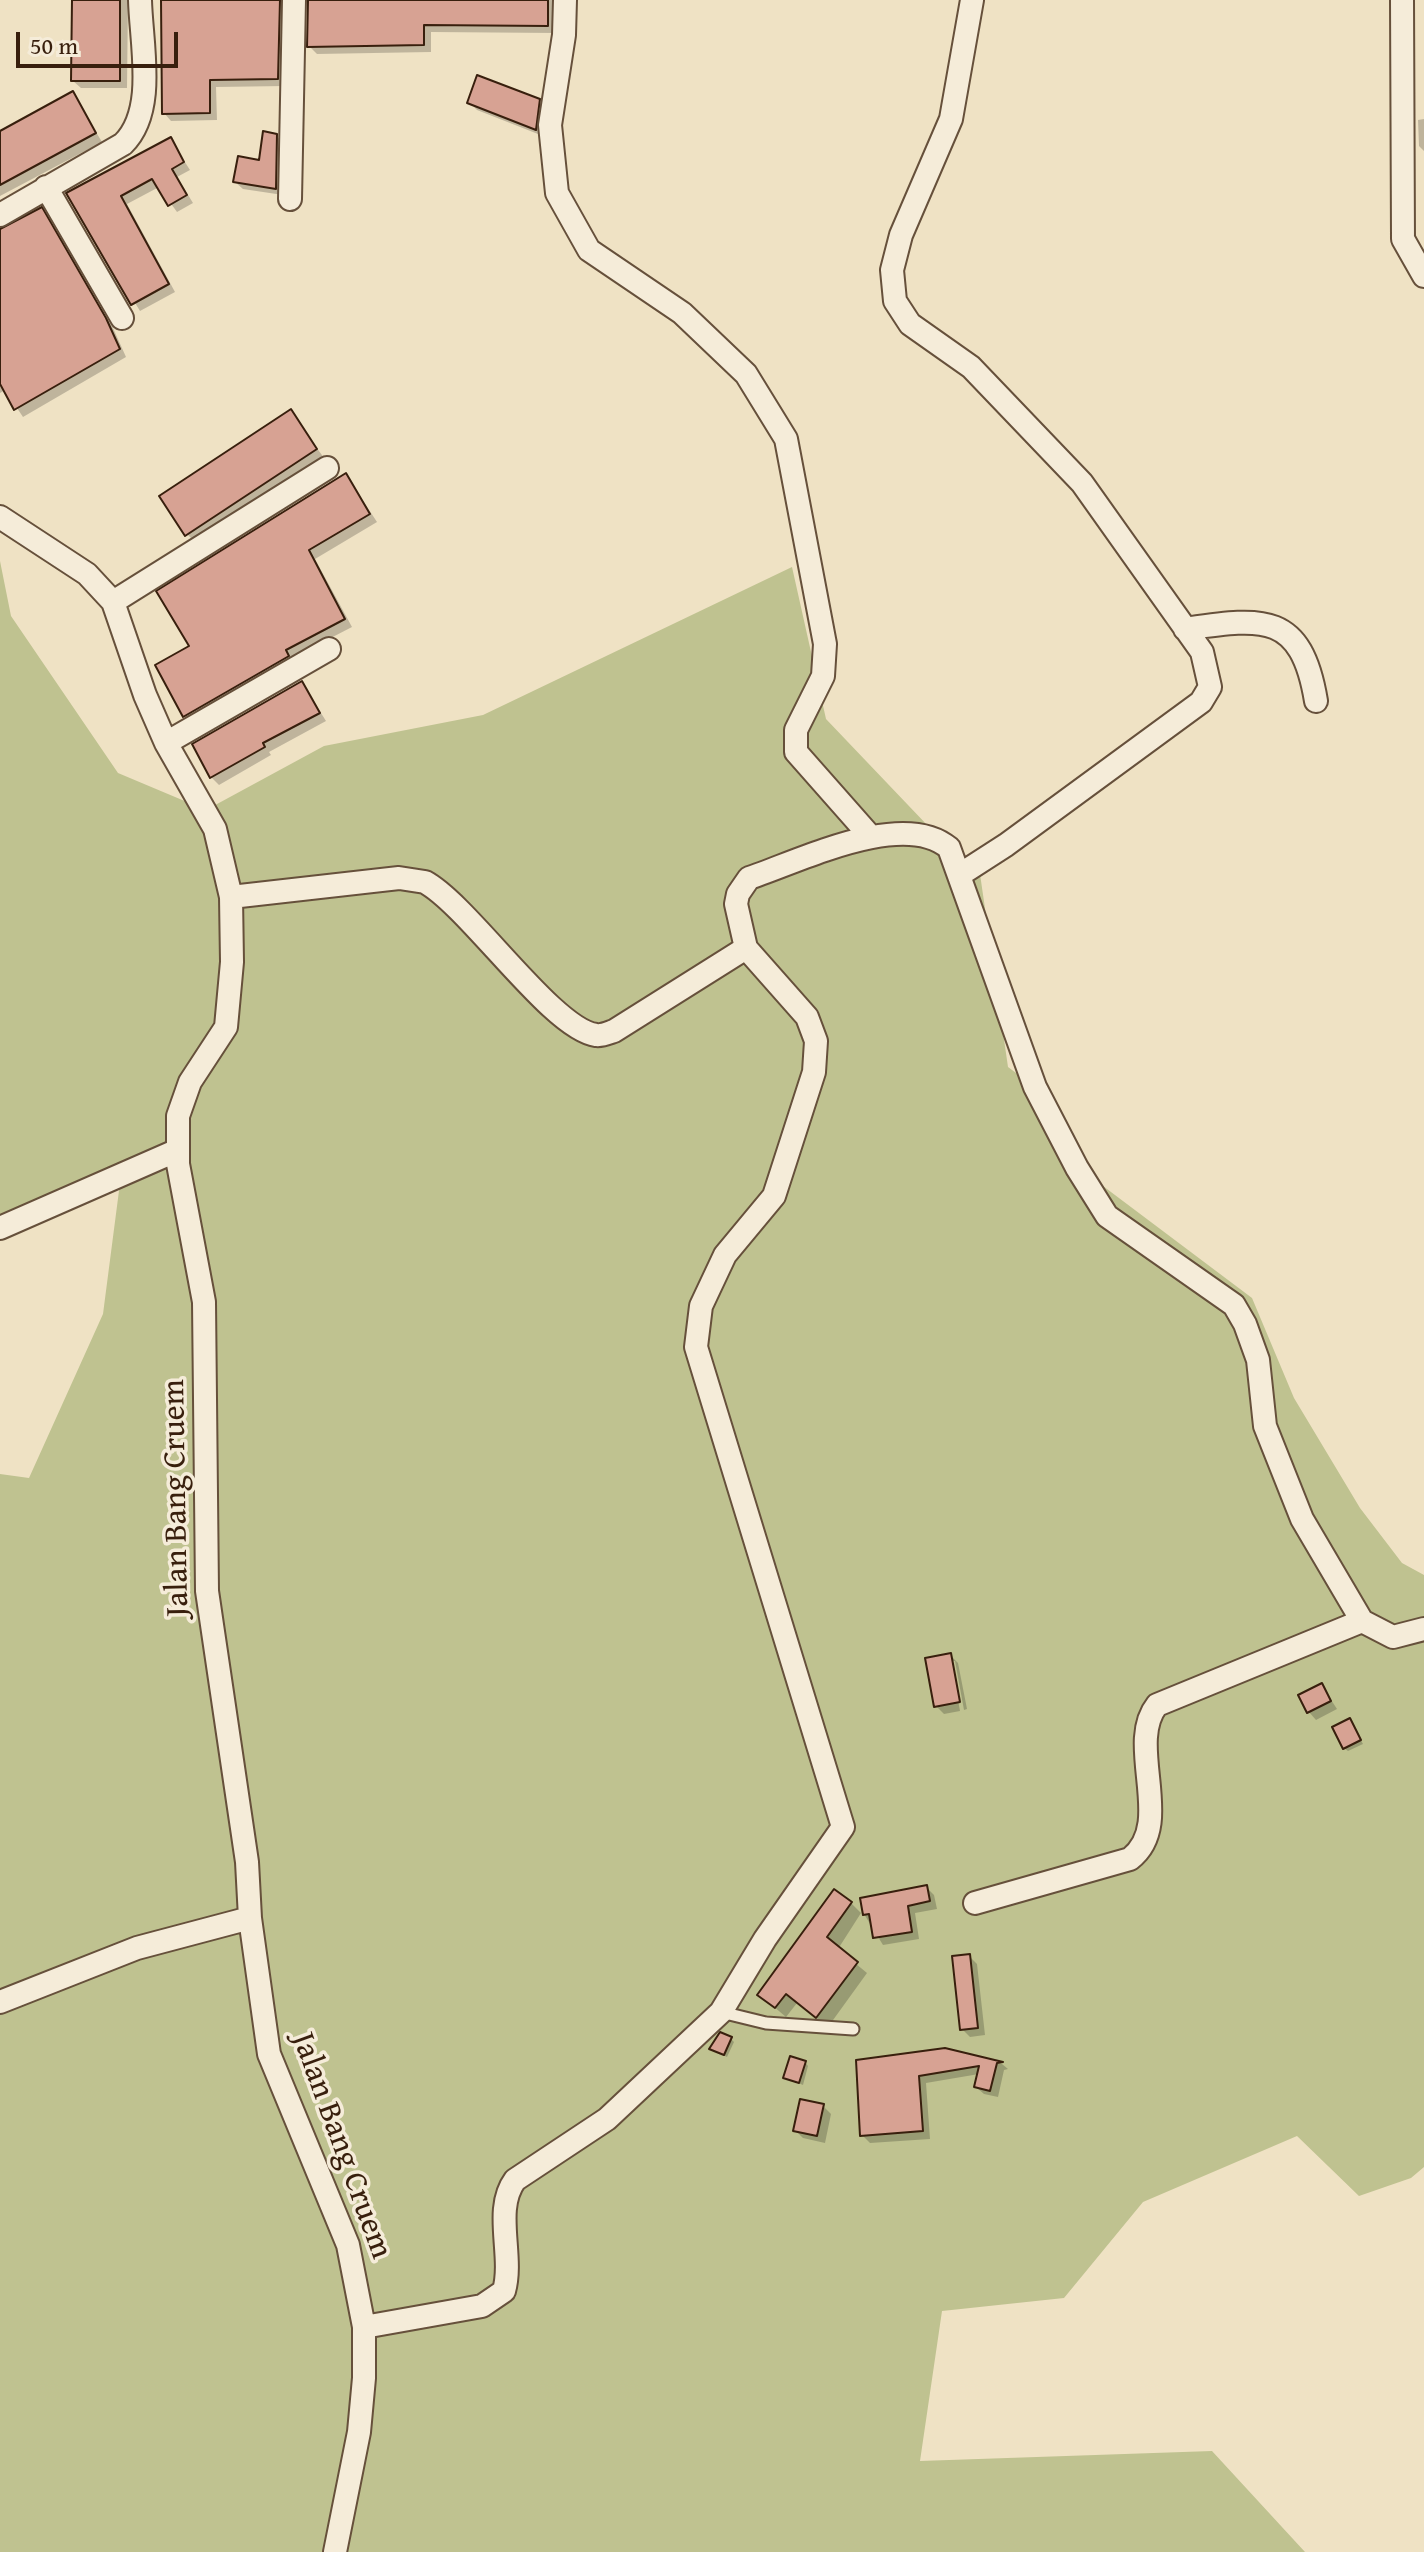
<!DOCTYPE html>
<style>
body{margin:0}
#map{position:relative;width:1424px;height:2552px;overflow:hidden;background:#efe2c4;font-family:"Gentium Book Plus",serif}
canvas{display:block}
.scale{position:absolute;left:16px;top:32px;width:162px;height:36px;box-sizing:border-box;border:4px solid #381f0d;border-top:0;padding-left:10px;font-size:24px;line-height:28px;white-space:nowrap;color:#381f0d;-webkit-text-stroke:6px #f5ecd9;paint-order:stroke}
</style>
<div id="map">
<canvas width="1424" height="2552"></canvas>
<div class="scale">50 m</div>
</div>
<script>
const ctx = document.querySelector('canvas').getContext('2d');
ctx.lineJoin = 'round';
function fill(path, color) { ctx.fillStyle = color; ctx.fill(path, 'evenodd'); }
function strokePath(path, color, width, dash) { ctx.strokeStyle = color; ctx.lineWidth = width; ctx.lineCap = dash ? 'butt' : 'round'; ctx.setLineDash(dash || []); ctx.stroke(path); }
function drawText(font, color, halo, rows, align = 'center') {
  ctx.font = font + ' "Gentium Book Plus",serif'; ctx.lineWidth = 7; ctx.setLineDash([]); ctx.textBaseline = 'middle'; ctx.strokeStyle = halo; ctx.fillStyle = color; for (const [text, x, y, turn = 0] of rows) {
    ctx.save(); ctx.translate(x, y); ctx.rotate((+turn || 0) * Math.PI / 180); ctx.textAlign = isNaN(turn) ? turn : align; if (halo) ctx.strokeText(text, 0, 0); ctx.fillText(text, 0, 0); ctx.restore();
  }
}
const green = new Path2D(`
 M0,561l11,55 107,157 88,37 118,-64 159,-31 309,-148 34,152 123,129 31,26 28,193 27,20 56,90 161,121 42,100 66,110 42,55 22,12v592l-13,11 -52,18 -62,-60 -154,66 -79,96 -122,13 -22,150 292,-10 93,101h-1305v-1078l29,4 74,-164 17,-131 -120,53z`);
const shadow = new Path2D(`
 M74,0h54l-1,88h-46l-8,-7z
 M164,0h128l-7,86 -69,1 1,33 -46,1 -7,-8z
 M309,0h246v33l-124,-1v20l-114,2 -8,-8z
 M73,94l29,48 -102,54v-63z
 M539,101l8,8 -4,27 -66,-26 -8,-8z
 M1424,119v32l-5,-5 -1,-26z
 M276,136l8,7 -1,52 -40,-6 -8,-7 25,-20z
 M170,139l20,31 -13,7 16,26 -16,9 -18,-25 -32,17 48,88 -35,19 -71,-117z
 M41,210l72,118 13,29 -103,60 -18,-27 -5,3v-160z
 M291,412l33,46 -129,84 -8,-8z
 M346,475l31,47 -62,37 37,68 -60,31 -100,66 -8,-8 8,-69z
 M302,683l24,38 -57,31 2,3 -52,30 -8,-8z
 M950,1655l8,8 9,46 -3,1 -9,-49h-4l9,50 -16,3 -8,-8z
 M1322,1686l15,23 -21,11 -7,-8z
 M1352,1724l11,20 -15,7 -4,-3z
 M926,1887l8,8 3,14 -22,4 4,26 -36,6 -19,-31z
 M851,1903l10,10 -23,36 29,24 -39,54 -31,-24 -11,14 -26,-22z
 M969,1956l8,8 8,71 -15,2 -8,-8z
 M731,2039l3,3 -7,15 -16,-8z
 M945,2050l57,14 6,5 -4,1 -6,27 -14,-3 -8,-7 3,-13 -53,9 4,56 -60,4 -8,-8 -4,-73z
 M805,2062l3,4 -5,19 -17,-7z
 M823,2106l8,8 -6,29 -22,-5 -7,-7z`);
const building = new Path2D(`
 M72,0h48v81h-49z
 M161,0h119l-2,79 -68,1v33l-48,1z
 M308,0h240v26l-124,-1v20l-117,2z
 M477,75l63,24 -4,31 -69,-27z
 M73,91l23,42 -96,52v-54z
 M263,131l14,3 -1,55 -43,-7 5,-26 21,4z
 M171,137l13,25 -12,7 15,26 -19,11 -16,-27 -31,17 48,88 -38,21 -65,-112z
 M42,207l64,111 14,31 -106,61 -14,-26v-155z
 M291,409l26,40 -132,87 -26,-40z
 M346,473l24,41 -61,36 36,69 -59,31 3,6 -106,61 -28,-52 34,-19 -33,-55z
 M302,681l18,32 -57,30 2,4 -55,31 -18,-34z
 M951,1653l9,49 -26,5 -9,-49z
 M1322,1683l9,18 -24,12 -9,-18z
 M1350,1718l11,22 -18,9 -11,-22z
 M927,1885l3,16 -22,5 4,26 -39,6 -4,-24 -6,1 -3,-17z
 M834,1889l18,13 -25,35 31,25 -42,56 -30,-24 -11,14 -18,-13z
 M970,1954l8,74 -18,2 -8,-74z
 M720,2032l12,5 -8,18 -15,-6z
 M945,2048l58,14 -6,1 -7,28 -16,-4 5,-21 -60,10 4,55 -63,5 -4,-76z
 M790,2056l16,5 -7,22 -16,-5z
 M800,2099l24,5 -7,32 -24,-5z`);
const service = new Path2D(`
 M721,2012l45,11 87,6`);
const minor = new Path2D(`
 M565,0l-1,35 -14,90 7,68 32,57 93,63 64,61 40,65 39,205 -2,32 -27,54v22l75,85
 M1402,0l1,239 21,37
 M46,187l76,131
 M290,199l4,-199
 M0,215l123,-71c34,-33 18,-100 17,-144
 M0,517l87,57 26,28 32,93 21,48 49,86 16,68 1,65 -6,65 -36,55 -12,34v48l26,138 3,289 40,271 3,56 19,136 79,191 16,82v51l-5,54 -24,120
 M113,602l214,-134
 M1185,629c77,-11 116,-18 131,72
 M166,743l163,-94
 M961,874l45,-29 195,-143 9,-15 -8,-35 -120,-169 -111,-116 -61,-43 -15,-23 -3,-31 9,-35 50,-116 21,-119
 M231,897l168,-19 26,4c44,24 127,147 171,153 6,1 12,-2 18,-4l132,-83
 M0,1228l178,-78
 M975,1903l155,-44c46,-35 -5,-114 27,-154l205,-84
 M0,2002l137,-54 113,-30
 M364,2327l118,-21 22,-15c10,-36 -11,-81 11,-111l92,-61 114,-107 44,-73 78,-112 -147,-480 5,-41 24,-51 49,-59 40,-124 2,-31 -9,-24 -61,-69 -10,-44 2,-10 11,-16c51,-17 154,-69 200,-30l86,239 42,81 30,48 127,89 11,19 13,36 7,66 37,93 60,102 31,16 31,-8`);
const streetNames = [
 ["Jalan Bang Cruem",177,1498,-91],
 ["Jalan Bang Cruem",341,2146,70]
];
fill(green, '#bfc290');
fill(shadow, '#0003');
fill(building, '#d7a293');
strokePath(building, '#381f0d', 2);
strokePath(service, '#66503b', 15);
strokePath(minor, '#66503b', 26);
strokePath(service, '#f5ecd9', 11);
strokePath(minor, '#f5ecd9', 22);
drawText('32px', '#381f0d', '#f5ecd9', streetNames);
</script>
